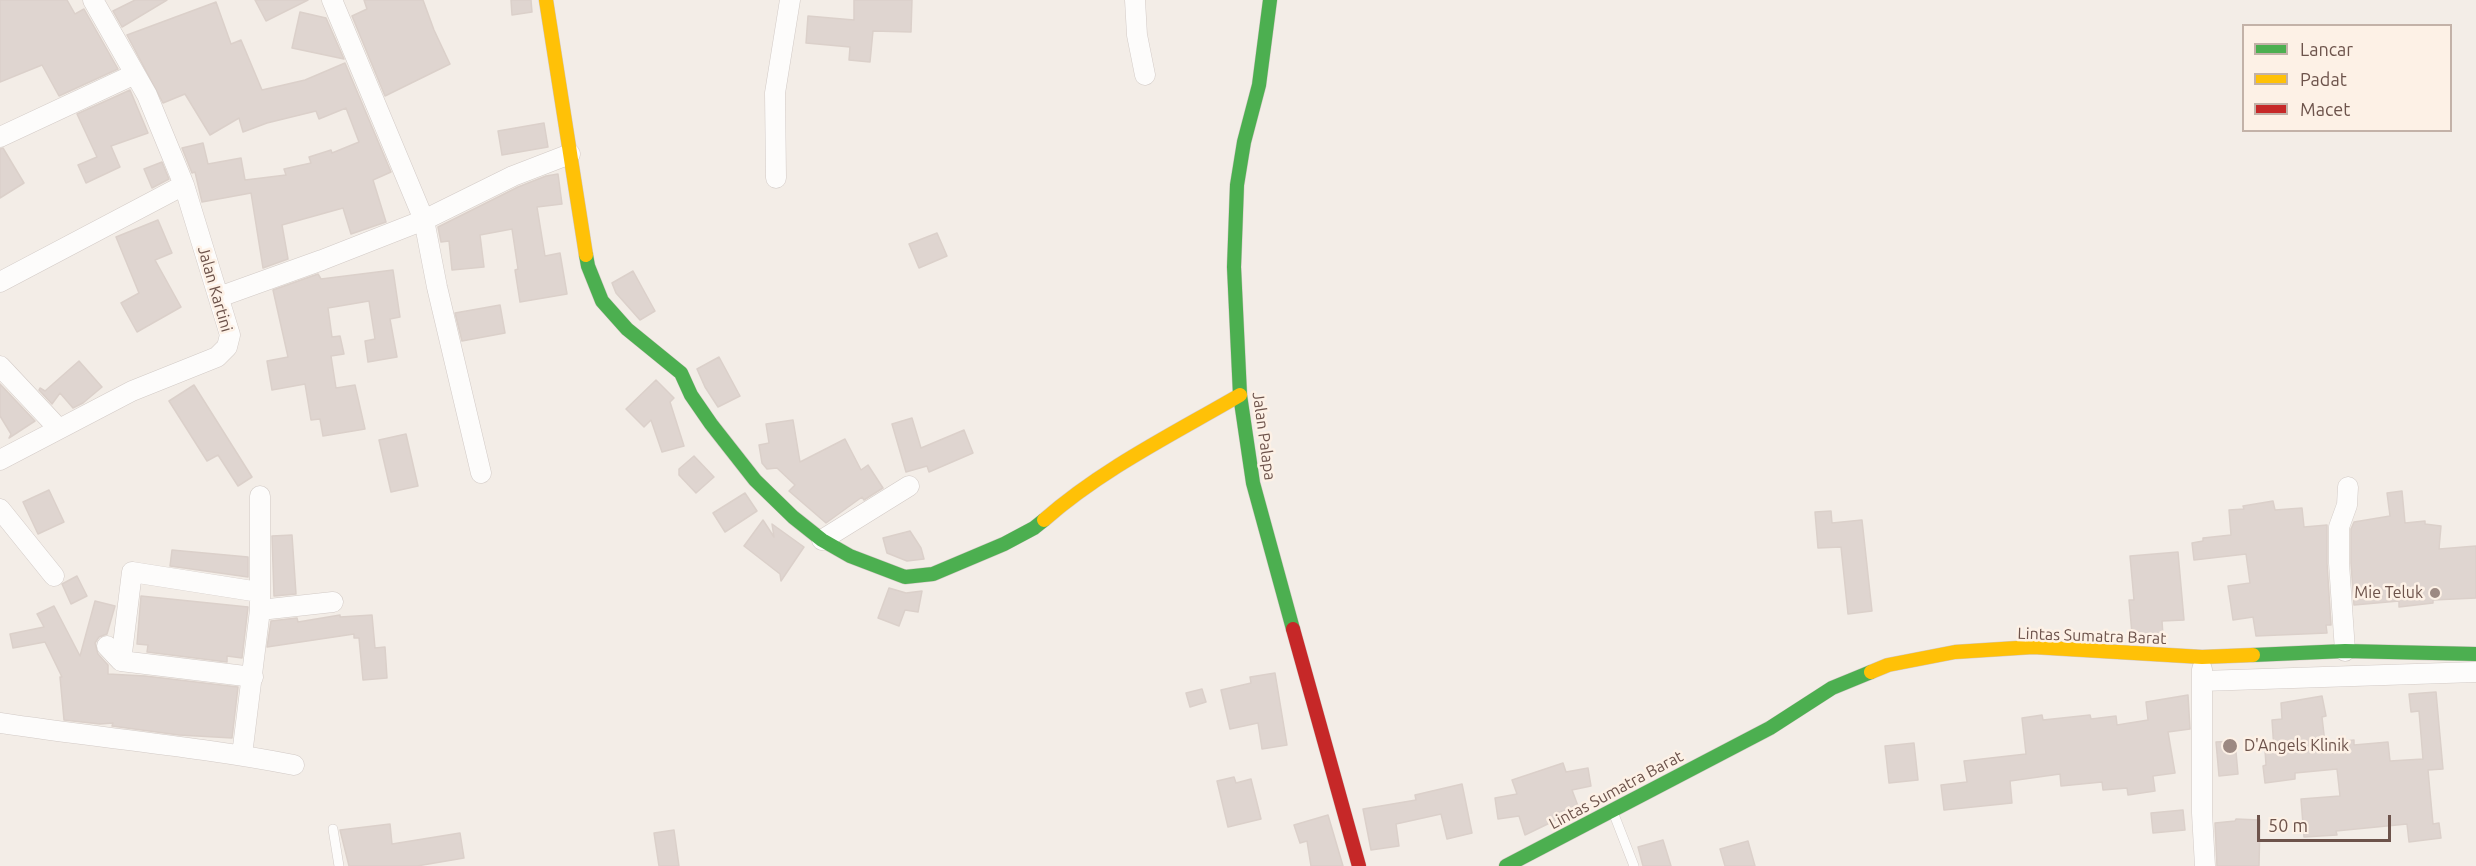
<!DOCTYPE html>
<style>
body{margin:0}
#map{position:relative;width:2476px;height:866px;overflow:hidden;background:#f3ede7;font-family:Ubuntu,sans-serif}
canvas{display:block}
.legend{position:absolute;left:2242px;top:24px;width:210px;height:108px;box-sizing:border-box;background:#fdf1e6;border:2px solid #c3b2a8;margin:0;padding:8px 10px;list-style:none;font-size:18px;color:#6d534b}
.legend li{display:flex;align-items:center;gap:12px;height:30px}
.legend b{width:30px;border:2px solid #c3b2a8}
.scale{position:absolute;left:2257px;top:815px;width:134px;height:27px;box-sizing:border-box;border:3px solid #6d534b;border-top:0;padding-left:8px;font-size:18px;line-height:21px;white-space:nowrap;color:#6d534b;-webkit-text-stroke:4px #fdf1e6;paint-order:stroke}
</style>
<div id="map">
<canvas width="2476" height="866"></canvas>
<ul class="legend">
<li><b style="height:8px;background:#4caf50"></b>Lancar</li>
<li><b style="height:8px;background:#ffc107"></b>Padat</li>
<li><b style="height:8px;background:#c62828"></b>Macet</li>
</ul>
<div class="scale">50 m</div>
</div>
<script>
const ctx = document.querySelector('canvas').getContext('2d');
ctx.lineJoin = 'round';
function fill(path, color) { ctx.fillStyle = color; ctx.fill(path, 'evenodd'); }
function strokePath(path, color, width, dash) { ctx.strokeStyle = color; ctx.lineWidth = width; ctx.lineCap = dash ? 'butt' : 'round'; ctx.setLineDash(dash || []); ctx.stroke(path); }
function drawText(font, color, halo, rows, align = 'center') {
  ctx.font = font + ' Ubuntu,sans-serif'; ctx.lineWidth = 5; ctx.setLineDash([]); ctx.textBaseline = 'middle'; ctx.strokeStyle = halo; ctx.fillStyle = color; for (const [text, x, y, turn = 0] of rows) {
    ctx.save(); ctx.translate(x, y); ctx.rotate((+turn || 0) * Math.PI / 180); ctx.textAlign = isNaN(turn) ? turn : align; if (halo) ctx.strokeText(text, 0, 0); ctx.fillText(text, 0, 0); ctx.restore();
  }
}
const building = new Path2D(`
 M0,0h67l8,14 9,-5 34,60 -59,27 -17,-31 -42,17z
 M135,0h32l-45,27 -9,-16z
 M255,0h53l-42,21z
 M364,0h59l11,30 16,34 -65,32 -33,-80 15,-7z
 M511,0h20l1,12 -20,3z
 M854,0h58l-1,32 -38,-1 -3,31 -21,-2 1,-13 -44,-4 2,-27 46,4z
 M216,2l15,42 10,-4 21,50 43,-10 40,-17 46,109 -18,8 13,42 -35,12 -8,-26 -61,17 6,34 -25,9 -12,-75 -49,9 -7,-30 -3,1 -10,-25 21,-5 5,21 33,-6 4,22 41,-5 -2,-6 27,-6 -2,-6 22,-7 1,3 27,-11 -13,-34 -27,11 -3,-8 -49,12 -24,9 -4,-14 -29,17 -25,-41 -22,9 -36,-68z
 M300,12l26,6 18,41 -52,-11z
 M130,90l18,43 -37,13 9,21 -34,16 -8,-18 19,-8 -20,-43z
 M544,123l4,24 -46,8 -4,-24z
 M3,148l21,35 -24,15v-49z
 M162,162l7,17 -17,9 -8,-19z
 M558,174l4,30 -25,3 8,49 15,-3 7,41 -47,8 -5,-32 3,-1 -6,-40 -32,6 4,32 -32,3 -3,-29 -8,1 -3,-15 80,-40 28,-11z
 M158,220l14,33 -17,7 26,47 -44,25 -16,-29 18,-10 -23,-56z
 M937,233l10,23 -28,12 -10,-24z
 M393,270l7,47 -10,2 7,38 -29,5 -3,-21 10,-2 -6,-38 -41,7 4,29 8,-1 4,18 -13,2 5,32 19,-3 10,44 -42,7 -3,-17 -9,1 -6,-36 -33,6 -5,-29 21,-4 -15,-67 45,-16 3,5z
 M633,271l22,40 -15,9 -24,-27 -4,-10z
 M500,305l5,28 -43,8 -7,-28z
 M719,357l21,39 -22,11 -13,-20 -8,-18z
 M79,361l23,26 -19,16 -10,5 -13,-15 -8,11 -13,-14 1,-2 5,3z
 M656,380l18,18 -4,4 14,44 -22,6 -11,-32 -7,7 -18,-18z
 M0,384l35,37 -26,17 2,-4 -11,-18z
 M194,385l58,92 -14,9 -20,-31 -11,6 -38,-60z
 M912,418l9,30 43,-18 9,23 -44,19 -2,-6 -21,6 -14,-48z
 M793,420l7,42 45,-23 16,31 7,-5 15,23 -19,12 -2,-3 -36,26 -37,-32 6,-6 -18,-17 -10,1 -5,-6 -3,-18 10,-2 -3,-19z
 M406,434l12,52 -27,6 -12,-52z
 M694,456l20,21 -18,16 -17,-18v-6z
 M49,490l15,32 -26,12 -15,-32z
 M2402,491l3,32 20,-2v3l16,2 -2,23 37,-3v52l-43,2v3l-34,4v-6l-45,4 -3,-42v-34l3,-7 36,-6 -3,-23z
 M745,493l12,18 -32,21 -12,-19z
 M2273,501l2,9 27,-2 2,19 23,-2v38l4,62h-5l1,8 -71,3 -3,-19 -20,3 -5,-34 22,-3 -4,-29 -52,6 -2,-17 11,-2v-3l28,-3 -2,-25 15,-1 -1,-3z
 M1831,511l1,12 30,-3 10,91 -24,3 -7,-67 -23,1 -3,-36z
 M763,520l11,17 -2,-13 32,23 -23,34 -1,-7 -36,-28z
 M910,531l11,17 3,11 -17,2 -20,-8 -4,-15z
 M292,535l4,59 -22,2 -2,-60z
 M172,550l76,7v20l-78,-11z
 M2178,552l6,68 -22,1 1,15 -31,-2 -3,-34h5l-4,-44z
 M77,576l10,20 -16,8 -9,-20z
 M889,588l17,5 16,-2 -4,21 -13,-2 -6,16 -21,-8z
 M141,596l107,11 -6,51 -15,-2v6l-80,-10 1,-7 -11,-1z
 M95,601l20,5 -8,28 -8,3 -4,6 3,11 10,11v9l37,2 93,11 -6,51 -53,-3 -67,-9 1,-3 -13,1 -36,-4 -4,-43h2l-17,-35 -32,6 -3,-14 34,-7 -7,-13 17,-8 26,50z
 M340,615v2l32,-2 3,33 10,-1 2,31 -24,2 -4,-42h-5v-4l-87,13 4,-26 26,-3 1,4z
 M1275,673l12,72 -25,4 -4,-26 -28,6 -9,-39 30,-7 -1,-6z
 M1202,689l4,13 -16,5 -4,-14z
 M2436,692l7,77 -15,1 5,54 6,-1 2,15 -32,4 -2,-18 -71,7 1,4 -33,2 -3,-38 39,-3 -3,-27 -42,4v6l-30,4 -2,-17 3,-1 -1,-15h9l-2,-30 10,-1 -1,-16 41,-7 4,20 -4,1 3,26 29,-3v5l34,-3 2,19 33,-2 -4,-48 -8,1 -2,-18z
 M2188,695l2,34 -22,3 7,41 -22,3 2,15 -27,4 -1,-7 -24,2 -1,-8 -41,4 -1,-12 -50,7 2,22 -68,7 -3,-25 26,-3 -3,-21 62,-7 -4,-36 20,-3 1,5 47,-5 1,4 25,-3 1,9 31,-5 -2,-18z
 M2235,741l3,33 -19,2 -3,-34z
 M1914,743l4,37 -29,3 -4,-37z
 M1563,763l3,9 22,-4 3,18 -19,4 6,16 -22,7 2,6 -33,16 -6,-19 -21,3 -3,-21 22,-4 -5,-14z
 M1234,777l2,6 15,-4 10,40 -33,8 -11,-46z
 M1462,784l10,49 -25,6 -6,-25 -45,10 3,22 -28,4 -8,-41 53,-9 -1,-5z
 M2183,810l2,20 -32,3 -2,-20z
 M1328,815l15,51h-32l-4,-25 -7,2 -6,-18z
 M2236,819l24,1 -1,46h-42l-2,-43 20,-2z
 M390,824l2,20 68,-11 4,25 -47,8h-68l-9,-36z
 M674,830l5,36h-20l-5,-33z
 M1663,840l8,26h-28l-5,-19z
 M1748,841l7,25h-30l-5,-17z`);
const lane = new Path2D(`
 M1615,817l19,49
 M333,829l6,37`);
const street = new Path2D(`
 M332,0l92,220 13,67 44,186
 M1135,0l2,35 8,40
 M0,137l135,-63
 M776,178l-1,-85 15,-93
 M0,282l184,-97
 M219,297l103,-37 102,-40 89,-44 57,-22
 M0,366l59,63
 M0,460l132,-69 85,-34 10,-10 3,-12 -46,-150 -37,-90 -54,-95
 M0,509l54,67
 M822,540l87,-54
 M260,610l73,-8
 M107,646l14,15 132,16
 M2345,651l-6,-88v-36l8,-22 1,-18
 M121,661l11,-89 127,20
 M2202,669v144l3,53
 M2202,681l274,-9
 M0,723c98,15 197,23 294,42
 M242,755l18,-145v-114`);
const fast = new Path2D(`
 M1270,0l-11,85 -15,57 -7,43 -3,82 6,128 13,88 40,146
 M586,255l2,11 14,35 25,28 54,44 10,22 20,29 44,56 38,37 29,23 28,16 55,21 28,-3 71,-30 30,-16 10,-8
 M2253,655l92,-4 131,3
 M1506,866l264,-138 62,-40 39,-16`);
const slow = new Path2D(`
 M546,0l40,255
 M1044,520c58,-51 129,-86 196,-125
 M1871,672l17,-7 67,-13 78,-5 169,10 51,-2`);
const jam = new Path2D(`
 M1293,629l66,237`);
const markers = [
 [2435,593,6,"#9c8982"],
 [2230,746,8,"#9c8982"]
];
const streetNames = [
 ["Jalan Kartini",215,289,74],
 ["Jalan Palapa",1264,436,82],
 ["Lintas Sumatra Barat",2092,636,2],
 ["Lintas Sumatra Barat",1616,790,-28]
];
const poiNames = [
 ["Mie Teluk",2423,593],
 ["D'Angels Klinik",2244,746,"left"]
];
fill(building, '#dfd5d0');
strokePath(building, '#dbd0ca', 1.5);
strokePath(lane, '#d2cac6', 10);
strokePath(street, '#d2cac6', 21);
strokePath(fast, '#d2c8c4', 15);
strokePath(slow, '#d2c8c4', 15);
strokePath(jam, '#d2c8c4', 15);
strokePath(lane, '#fdfcfb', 9);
strokePath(street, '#fdfcfb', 20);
strokePath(fast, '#4caf50', 14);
strokePath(slow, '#ffc107', 14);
strokePath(jam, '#c62828', 14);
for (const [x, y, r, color] of markers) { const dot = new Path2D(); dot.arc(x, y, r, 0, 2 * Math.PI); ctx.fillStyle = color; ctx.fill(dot); strokePath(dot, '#fdf1e6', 2); }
drawText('16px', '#6d534b', '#fdf1e6', streetNames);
drawText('16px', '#6d534b', '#fdf1e6', poiNames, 'right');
</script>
